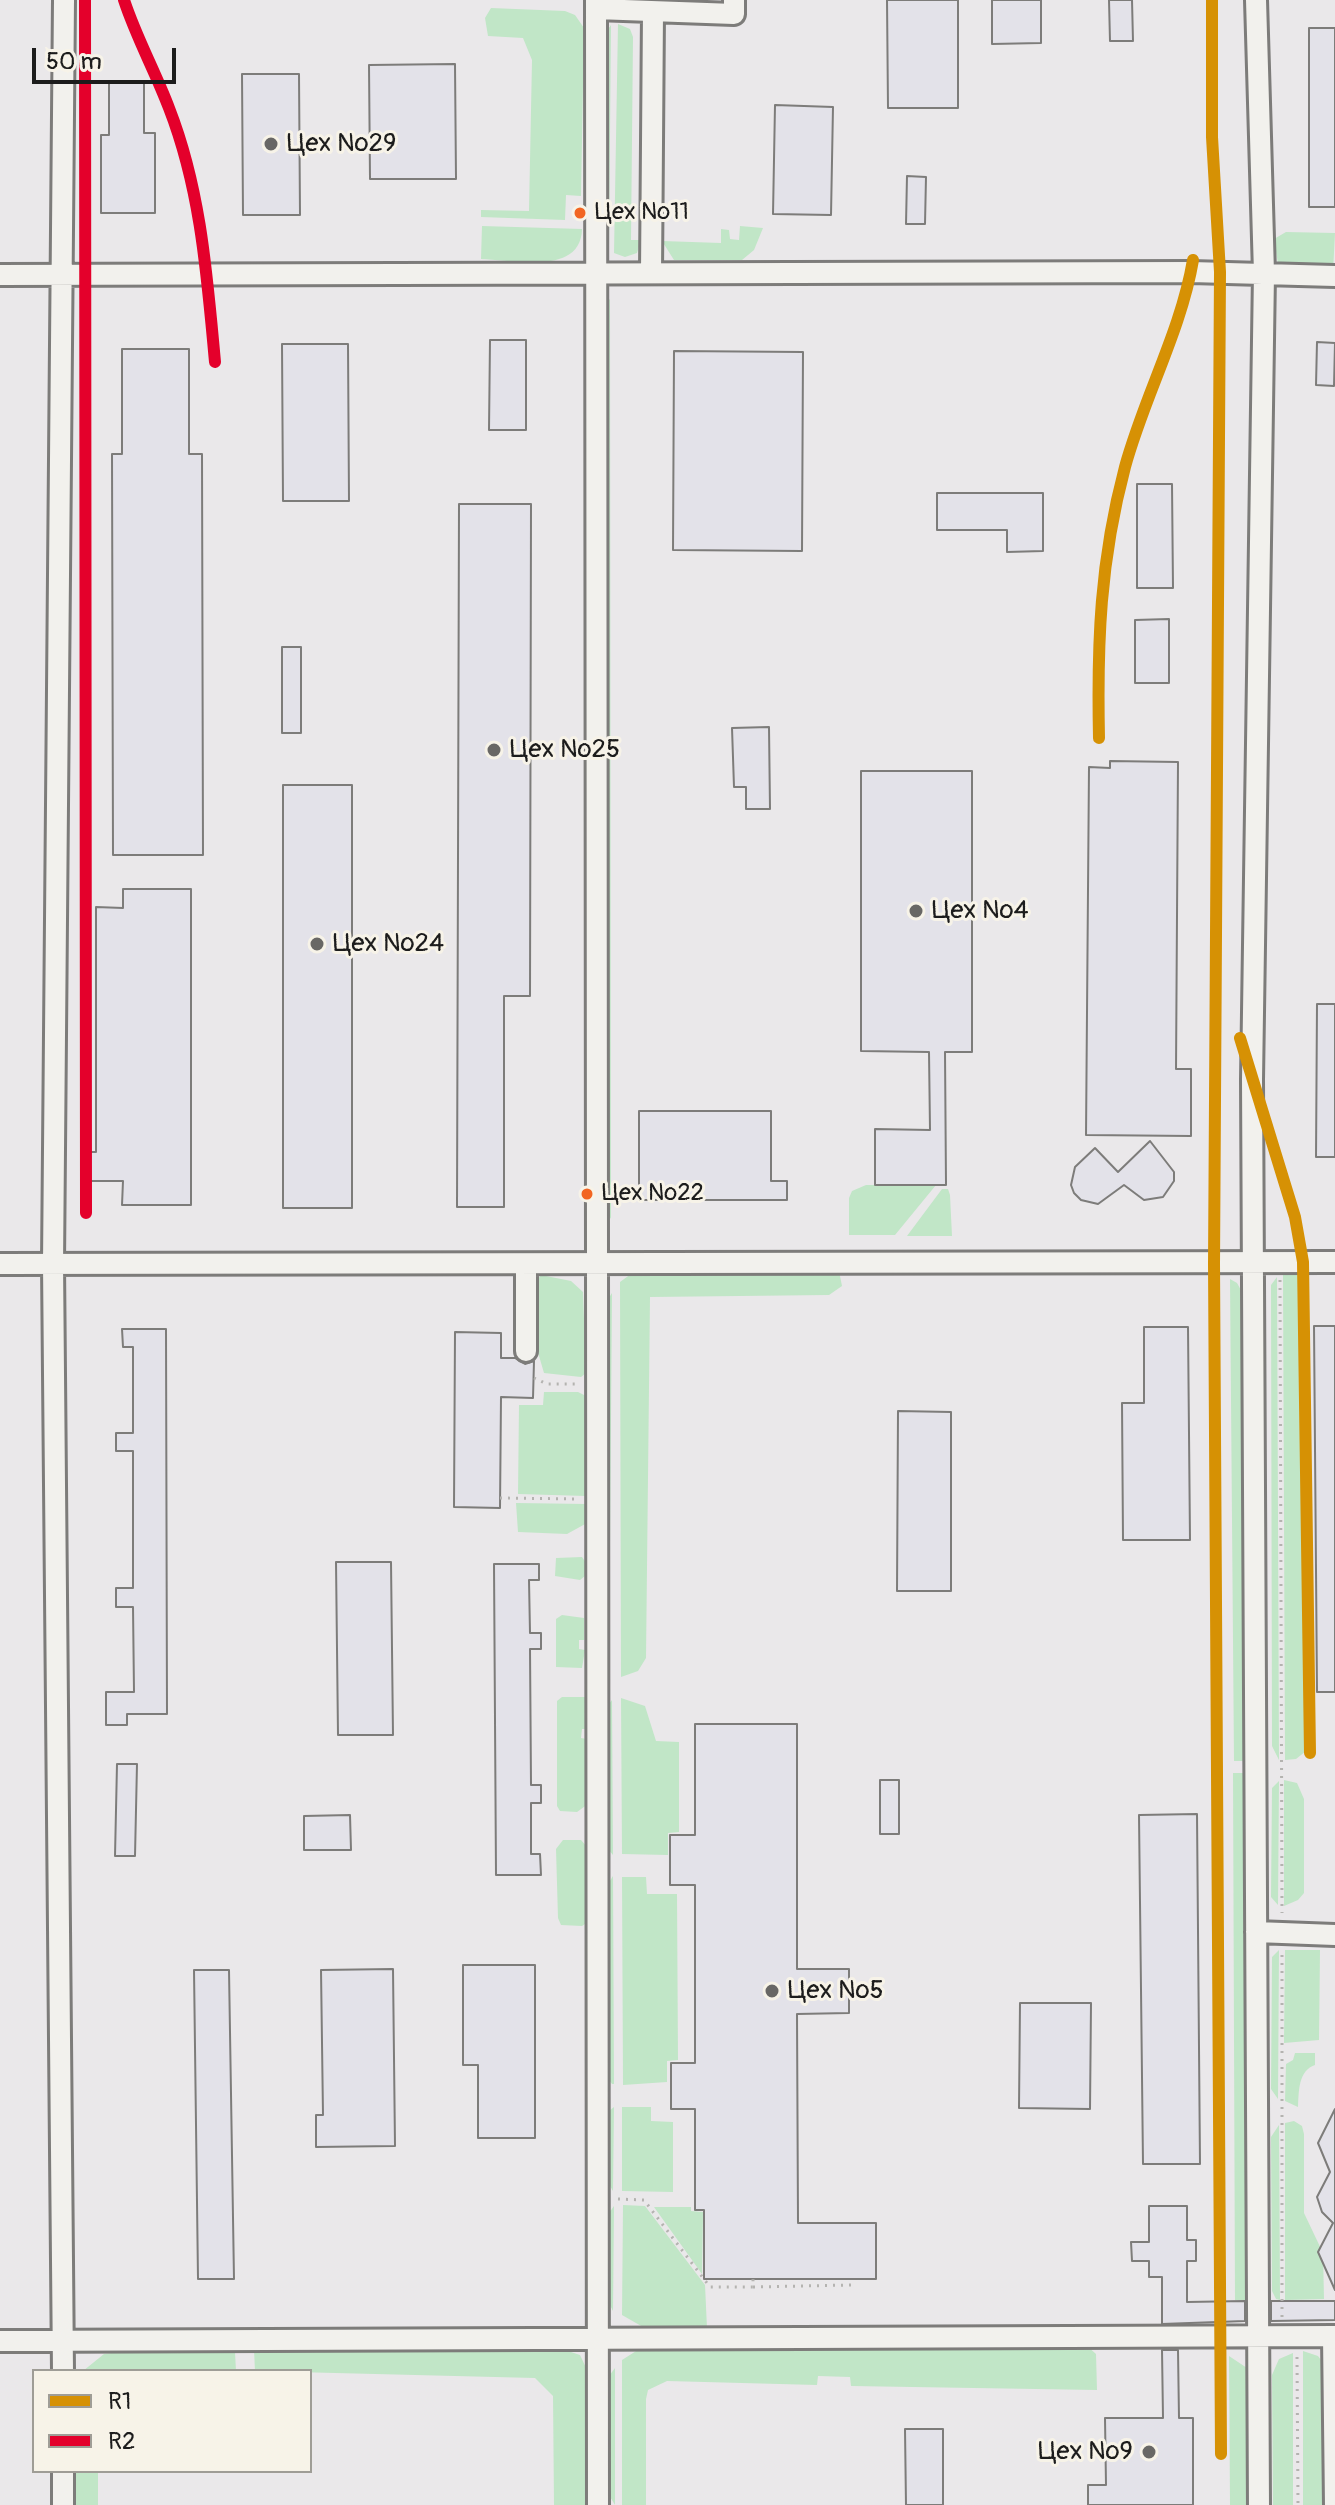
<!DOCTYPE html>
<meta charset="utf-8">
<style>
body{margin:0}
#map{position:relative;width:1335px;height:2505px;overflow:hidden;background:#f4f2ec;font-family:Pangolin,sans-serif}
canvas{display:block}
.legend{position:absolute;left:32px;top:2369px;width:280px;height:104px;box-sizing:border-box;background:#f7f3e8;border:2px solid #9f9d96;margin:0;padding:10px 14px;list-style:none;font-size:24px;color:#1c1c1c}
.legend li{display:flex;align-items:center;gap:16px;height:40px}
.legend b{width:40px;border:2px solid #9f9d96}
.scale{position:absolute;left:32px;top:48px;width:144px;height:36px;box-sizing:border-box;border:4px solid #1c1c1c;border-top:0;padding-left:10px;font-size:24px;line-height:28px;white-space:nowrap;color:#1c1c1c;-webkit-text-stroke:6px #f7f3e8;paint-order:stroke}
</style>
<div id="map">
<canvas width="1335" height="2505"></canvas>
<ul class="legend">
<li><b style="height:10px;background:#d69104"></b>R1</li>
<li><b style="height:10px;background:#e4002b"></b>R2</li>
</ul>
<div class="scale">50 m</div>
</div>
<script>
const ctx = document.querySelector('canvas').getContext('2d');
ctx.lineJoin = 'round';
function fill(path, color) { ctx.fillStyle = color; ctx.fill(path, 'evenodd'); }
function strokePath(path, color, width, dash) { ctx.strokeStyle = color; ctx.lineWidth = width; ctx.lineCap = dash ? 'butt' : 'round'; ctx.setLineDash(dash || []); ctx.stroke(path); }
function drawText(font, color, halo, rows, align = 'center') {
  ctx.font = font + ' Pangolin,sans-serif'; ctx.lineWidth = 6; ctx.setLineDash([]); ctx.textBaseline = 'middle'; ctx.strokeStyle = halo; ctx.fillStyle = color; for (const [text, x, y, turn = 0] of rows) {
    ctx.save(); ctx.translate(x, y); ctx.rotate((+turn || 0) * Math.PI / 180); ctx.textAlign = isNaN(turn) ? turn : align; if (halo) ctx.strokeText(text, 0, 0); ctx.fillText(text, 0, 0); ctx.restore();
  }
}
const built = new Path2D(`
 M0,0h1335v2505h-1335zM34,2371h276v100h-276z`);
const green = new Path2D(`
 M491,8l74,3 10,4 9,13 -3,168 -15,-1 -1,25 -84,-3v-7l48,1 3,-151 -9,-22 -35,-2 -3,-18z
 M618,24l12,5 3,8 -2,203h10l-4,13 -12,4 -11,-4z
 M611,25l-2,222 -4,-4 -1,-208z
 M482,226l100,3c-1,47 -69,31 -101,30z
 M740,226l23,2 -9,22 -12,10h-68l-12,-19 59,2v-14l8,1 1,9 9,1z
 M1286,232l49,1 -2,39 -45,-1 -10,-7 -4,-25z
 M610,299l1,920 -5,-8 -1,-907z
 M866,1185h70l-41,50h-46v-37l3,-7z
 M942,1189h6l2,6 2,41h-45z
 M635,1271h204l3,15 -13,9 -179,2 -4,361 -8,13 -17,6 -1,-395z
 M1299,1271l7,480 -10,8 -11,1 -2,-488z
 M541,1275l30,6 12,11 3,81 -5,4 -37,-4 -7,-24 1,-70z
 M1277,1277l2,483 -7,-14 -1,-461z
 M1230,1279l7,4 10,18 3,460h-16z
 M612,1293l-2,252 -3,-3 -2,-238z
 M544,1392h34l8,4v100l-68,-2 1,-89h24z
 M516,1503l70,1 1,19 -20,11 -49,-2z
 M582,1557l4,6 -1,13 -5,4 -25,-4 1,-18z
 M610,1560v115l-5,-7 2,-106z
 M562,1615l22,3v22h-5v9l6,1 -3,18 -26,-1v-48z
 M562,1697h23l2,32h-5l-1,9 6,1 1,65 -11,8 -17,-1 -3,-5v-105z
 M621,1698l24,8 11,35 23,1v90l-11,1v22l-46,-1z
 M612,1700l1,155 -5,-6 -2,-141z
 M1233,1773h17l2,527h-17z
 M1284,1780l13,3 7,16v94l-6,7 -14,6z
 M1279,1781l-1,124 -7,-8 1,-109z
 M563,1840h18l6,7 1,75 -6,4 -21,-1 -3,-7 -2,-69z
 M613,1876l1,208h-2l-3,-4 -1,-196z
 M622,1877h24l1,17h30l1,166 -11,1v21l-44,3z
 M1279,1950l-1,149 -7,-10 1,-132z
 M1285,1950h35l-1,90 -35,3z
 M1295,2053h20v12c-17,6 -16,26 -17,42l-13,-6 1,-37 7,-4z
 M614,2107l-1,84 -3,-5 -1,-75z
 M622,2107h29v14l22,1v70l-51,-1z
 M1294,2121l8,5 2,8v79l19,40 1,46 -39,1v-177z
 M1279,2125l1,174v1l-4,-1 -4,-8 -1,-154z
 M623,2205l22,1 60,79 2,43 -64,-1 -21,-12z
 M614,2206l-1,105 -5,-10 1,-88z
 M654,2207h37v4l12,1 -1,62z
 M644,2346h443l9,8 1,36 -246,-4 -1,-9 -32,-1 -1,9 -150,-4 -19,9 -2,9v106h-24v-145z
 M254,2350l317,2 9,3 9,19 1,131h-36l-1,-109 -18,-18 -280,-7z
 M1303,2351l15,5 8,11 2,138h-25z
 M119,2352h116l1,19h-153l21,-17z
 M1293,2353v152h-20l-1,-130 7,-16z
 M1229,2356l21,14 4,135h-24z
 M615,2368v137l-6,-10v-119z
 M75,2471h23v34h-23z`);
const building = new Path2D(`
 M887,0h71v108h-70z
 M992,0h49v43l-49,1z
 M1109,0h23l1,41h-23z
 M1309,28h26v179h-26z
 M455,64l1,115h-86l-1,-114z
 M242,74h57l1,141h-57z
 M109,81h35v52h11v80h-54v-78h8z
 M775,105l58,2 -2,108 -58,-1z
 M907,176l19,1 -1,47h-19z
 M490,340h36v90h-37z
 M1317,342l18,1 -1,43 -18,-1z
 M282,344h66l1,157h-66z
 M122,349h67v105h13l1,401h-90l-1,-401h10z
 M674,351l129,1 -1,199 -129,-1z
 M1137,484h35l1,104h-36z
 M937,493h106v58l-36,1v-22h-70z
 M459,504h72l-1,492h-26v211h-47z
 M1169,619v64h-34v-63z
 M282,647h19v86h-19z
 M769,727l1,82h-24v-22h-12l-2,-59z
 M1110,761l68,1 -2,307h15v67l-105,-1 3,-368 21,1z
 M861,771h111v281h-27l1,133h-71v-56l55,1 -1,-78 -68,-1z
 M283,785h69v423h-69z
 M123,889h68v316h-69l1,-24h-33v-29h6v-245l27,1z
 M1317,1004h18v153h-19z
 M639,1111h132v70h16v19h-148z
 M1150,1141l24,31v9l-11,16 -19,3 -20,-15 -26,19 -17,-4 -7,-7 -3,-8 4,-18 20,-19 23,24z
 M1314,1326h21v366h-18z
 M1144,1327h44l2,213h-67l-1,-137h22z
 M122,1329h44l1,385h-40v11h-21v-33h28l-1,-85h-17v-19h17v-137h-17v-18h17v-86h-10z
 M455,1332l46,1v25h14l10,6 9,-3 -1,37 -32,-1 -1,111 -46,-1z
 M898,1411l53,1v179h-54z
 M336,1562h55l2,173h-55z
 M494,1564h45v16h-10l1,53h11v16h-11l1,136h10v18h-10v51h9l1,21h-45z
 M695,1724h102v245h52v44l-52,1 1,209h78v56h-172v-69h-9v-101h-24v-46h24v-178h-25v-50h25z
 M117,1764h20l-2,92h-20z
 M880,1780h19v54h-19z
 M1197,1814l3,350h-57l-4,-349z
 M350,1815l1,35h-47v-34z
 M463,1965h72v173h-57v-73h-15z
 M393,1969l2,177 -79,1v-32h7l-2,-145z
 M194,1970h35l5,309h-36z
 M1020,2003h71l-1,106 -71,-1z
 M1335,2109v181l-17,-38 15,-29 -11,-11 -5,-15 13,-25 -12,-29z
 M1149,2206h38v34h9v21h-9v41l58,-1v20l-83,3v-47h-13v-16h-17l-1,-19h18z
 M1271,2301h64v19l-64,1z
 M1162,2350h16l1,68h14v87h-105v-20h18l-1,-67h58z
 M905,2429h38v76h-37z`);
const path = new Path2D(`
 M1280,1280l2,633
 M534,1378l13,6h30
 M500,1498l80,1
 M618,2199l26,1 66,87h43v-8
 M753,2287l98,-2v-6
 M1282,2317v-365
 M1297,2357l1,148`);
const minor = new Path2D(`
 M596,0l2,2505
 M1256,0l8,273 -12,806 7,1426
 M596,9l138,5v-14
 M651,273l2,-261
 M0,275l1191,-3 144,4
 M0,1264l1335,-2
 M526,1351v-86
 M1256,1932l79,3
 M1333,2336l2,169
 M0,2341l1335,-5
 M63,2371l-10,-1108 11,-1263
 M63,2471v34`);
const rail1 = new Path2D(`
 M1212,0v137l8,135 -6,991 7,1191
 M1099,738c-2,-96 1,-177 26,-271 19,-70 56,-136 68,-207
 M1240,1038l55,179 8,45 7,491`);
const rail2 = new Path2D(`
 M85,0l1,1213
 M124,0c12,37 31,71 45,108 32,82 38,168 46,254`);
const markers = [
 [271,144,8,"#686765"],
 [580,213,7,"#f26522"],
 [494,750,8,"#686765"],
 [916,911,8,"#686765"],
 [317,944,8,"#686765"],
 [587,1194,7,"#f26522"],
 [772,1991,8,"#686765"],
 [1149,2452,8,"#686765"]
];
const busNames = [
 ["Цех №11",595,213],
 ["Цех №22",602,1194]
];
const poiNames = [
 ["Цех №29",287,144],
 ["Цех №25",510,750],
 ["Цех №4",932,911],
 ["Цех №24",333,944],
 ["Цех №5",788,1991],
 ["Цех №9",1133,2452,"right"]
];
fill(built, '#eae8ea');
fill(green, '#c1e6c7');
fill(building, '#e3e2e9');
strokePath(building, '#7d7c7a', 2);
strokePath(minor, '#7d7c7a', 26);
strokePath(path, '#b4b3b0', 3, [2, 6]);
strokePath(minor, '#f2f1ed', 20);
strokePath(rail1, '#d69104', 12);
strokePath(rail2, '#e4002b', 12);
for (const [x, y, r, color] of markers) { const dot = new Path2D(); dot.arc(x, y, r, 0, 2 * Math.PI); ctx.fillStyle = color; ctx.fill(dot); strokePath(dot, '#f7f3e8', 3); }
drawText('24px', '#1c1c1c', '#f7f3e8', busNames, 'left');
drawText('26px', '#1c1c1c', '#f7f3e8', poiNames, 'left');
</script>
